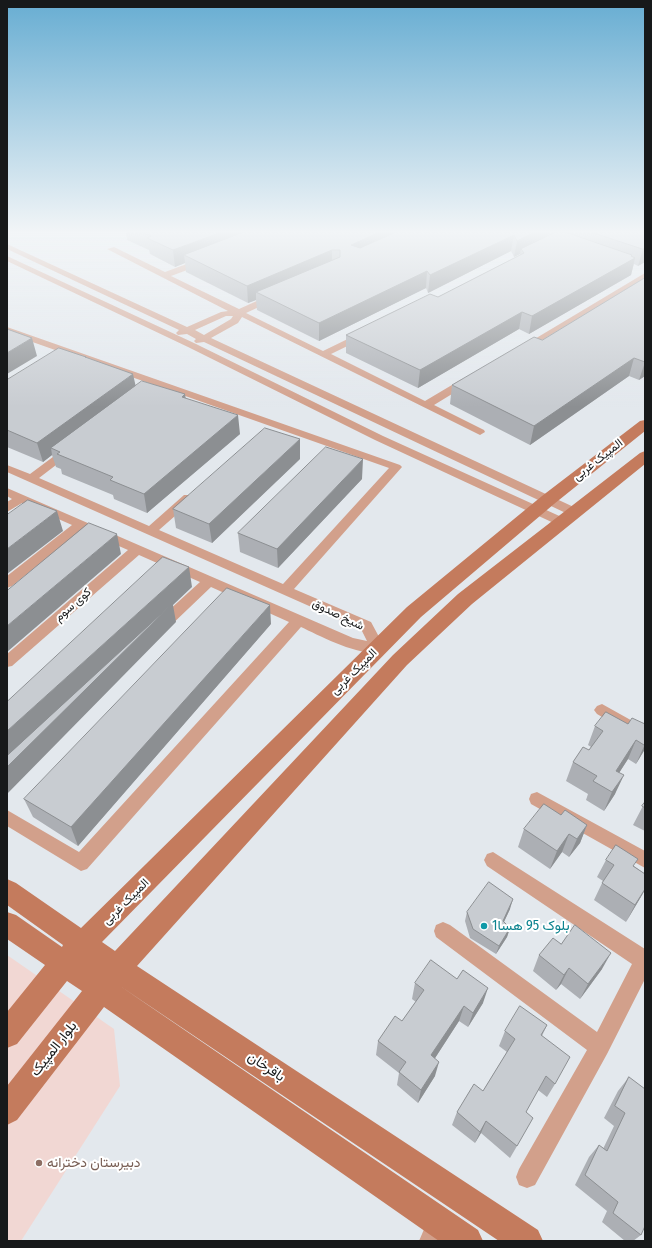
<!DOCTYPE html>
<meta charset="utf-8">
<style>
body{margin:0}
#map{position:relative;width:652px;height:1248px;overflow:hidden;background:#e3e8ed;font-family:"Fira Sans Condensed",sans-serif}
canvas{display:block}
.frame{position:absolute;inset:0;border:8px solid #17191a;pointer-events:none}
</style>
<div id="map">
<canvas width="652" height="1248"></canvas>
<div class="frame"></div>
</div>
<script>
const ctx = document.querySelector('canvas').getContext('2d');
ctx.lineJoin = 'round';
function fill(path, color) { ctx.fillStyle = color; ctx.fill(path, 'evenodd'); }
function strokePath(path, color, width, dash) { ctx.strokeStyle = color; ctx.lineWidth = width; ctx.lineCap = dash ? 'butt' : 'round'; ctx.setLineDash(dash || []); ctx.stroke(path); }
function drawText(font, color, halo, rows, align = 'center') {
  ctx.font = font + ' "Fira Sans Condensed",Vazirmatn,sans-serif'; ctx.lineWidth = 4; ctx.setLineDash([]); ctx.textBaseline = 'middle'; ctx.strokeStyle = halo; ctx.fillStyle = color; for (const [text, x, y, turn = 0] of rows) {
    ctx.save(); ctx.translate(x, y); ctx.rotate((+turn || 0) * Math.PI / 180); ctx.textAlign = isNaN(turn) ? turn : align; if (halo) ctx.strokeText(text, 0, 0); ctx.fillText(text, 0, 0); ctx.restore();
  }
}
const education = new Path2D(`
 M7,955l107,74 6,57 -99,155h-14z`);
const street = new Path2D(`
 M7,244l180,83 34,-15 7,-1 -121,-62 7,-2 51,25 35,-13h6v4l-35,13 68,33 31,-14h6v4l-30,14 77,38 37,-18h6v4l-35,17 94,47 37,-22h8l1,2 -1,2 -36,22 50,25 1,2 -5,3 -238,-118 -4,6 -27,15 367,171 2,3 -2,3h-8l-366,-173 -8,1 -2,-2 2,-2 -9,-5 -9,1 -2,-2 3,-3 -172,-81zM226,316h7l-2,3 -27,16 -9,-5z
 M7,256l187,87 189,93 183,83 2,3 -2,3h-8l-183,-85 -187,-93 -181,-86z
 M645,273v7l-104,62 -3,1 -5,-3z
 M7,327l393,138 2,2 -108,122 77,33 14,26 -2,4c-21,6 -63,-16 -82,-25l-214,242 -6,2 -74,-45v-16l72,42 210,-230 -78,-35 -45,43 -5,1 -5,-1 -2,-4 2,-4 44,-40 -61,-27 -127,111 -5,1v-13l121,-104 -46,-20 -70,56 -5,2v-12l65,-51 -50,-22 -15,9v-10l5,-3 -5,-3v-8l346,150 14,3 -6,-12 -354,-157v-7l23,9 35,-26h8l2,2 -2,2 -34,26 110,48 35,-31h8l2,3 -2,3 -33,29 124,54 106,-116 -382,-135z
 M602,704l43,24v14l-48,-28 -3,-4 3,-4z
 M537,792l108,59v17l-114,-64 -2,-5 2,-5z
 M493,852l152,97v30l-38,75 -72,131 -8,3 -8,-3 -3,-8 3,-8 68,-119 -151,-113 -2,-6 2,-6 7,-3 7,3 147,107 35,-68 -145,-98 -3,-6 3,-6z
 M439,1209l8,4 4,8 -8,20h-24l12,-28z`);
const secondary = new Path2D(`
 M645,420v11l-91,73 -133,113 -319,325 13,9 278,-296 65,-61 182,-141 5,-2v13l-173,140 -65,61 -270,301 401,264 5,11h-44l-379,-255 358,244 5,11h-44l-335,-234 -87,113 -10,5v-39l75,-95 -15,-10 -50,63 -10,4v-36l38,-47 -38,-26v-27l9,3 46,32 1,-2 -56,-40v-26l9,4 65,45 326,-321 135,-111 98,-75z`);
const wall = new Path2D(`
 M126,232h519v30l-7,4 -4,-2 -3,11 -102,59 -10,-5 -101,59 -72,-35v-18l92,-38 82,-42v-1l-6,3 -3,-6 -83,42 -2,-5 -107,53 -62,-31 -1,-10 -8,3 -62,-31 -1,-9 -10,4 -25,-13 -1,-4 -22,-10z
 M645,278v98l-6,4 -10,-4 -99,69 -80,-41 2,-19 90,-45z
 M86,357v1l49,28 51,12 54,36 -93,79 -33,-14 -1,-4 -51,-21 -1,-5 -5,-2 -4,-12 -9,7 -36,-15v-67z
 M300,459l-88,84 -36,-15 -3,-19z
 M362,479l-84,89 -38,-16 -2,-19z
 M271,624l-193,222 -45,-29 -9,-18z
 M628,724h17v25l-9,15 -8,-5 -9,14 -4,21 -11,17 -18,-11 2,-6 -22,-13 7,-19 16,-12 2,-3 -3,-2 7,-19z
 M645,802v29l-12,-6z
 M561,815l26,10 -7,18 -11,14 -7,-5 -12,17 -32,-22 6,-18z
 M606,860l28,6 11,8v16l-19,32 -32,-22 9,-19 -6,-4z
 M510,909l-6,13 6,6 -3,9 -11,17 -26,-16 -5,-17 2,-9z
 M561,944l41,25 -22,30 -19,-15 -5,6 -23,-19 6,-16z
 M415,983l68,20 -15,24 -9,-6 -24,37v18l-17,27 -21,-18 2,-12 -23,-18 2,-14 24,-20 14,-19 -4,-3z
 M547,1025l-5,11 13,48 -8,13 -9,-7 -12,22 -9,34 -7,12 -29,-25 -6,10 -23,-18 5,-13 26,-21 24,-39 -8,-6 6,-15z
 M629,1077l12,158 -8,6h-8l-23,-19 5,-11 -32,-26 14,-28 10,-12 4,4 11,-23 -10,-8 14,-27z`);
const shadedWall = new Path2D(`
 M222,232h36l-74,23 1,8 -10,4 -2,-17z
 M380,232h35l-64,30v-17z
 M535,232h12l-2,10 -24,7 -1,5 -6,3 3,-16z
 M514,235l-3,16 -83,42 2,-18z
 M645,248v14l-7,4 5,-17z
 M332,250v17l-76,25v8l-8,3 -1,-17z
 M632,255l-1,5 4,-2 -4,17 -102,59 3,-18z
 M427,271l-1,17 -107,53v-18z
 M522,312l-3,17 -101,59 2,-18z
 M32,338l5,18 -30,18v-21z
 M634,358l-5,18 -99,69 4,-19z
 M645,362v14l-6,4z
 M133,374l4,18 -86,56 1,7 -9,7 -6,-19z
 M185,394l3,19 -6,-16z
 M238,415l2,19 -93,79 -3,-19z
 M300,439v20l-88,84 -3,-19z
 M363,459l-1,20 -84,89 -1,-19z
 M57,511l6,20 -56,43v-25z
 M117,534l4,20 -114,98v-26z
 M189,567l3,20 -19,18 3,17 -169,172v-63z
 M270,605l1,19 -193,222 -7,-19z
 M636,740l-8,19 -20,31 8,-19z
 M645,744v5l-9,15z
 M624,775l-9,19 -11,17 8,-19z
 M587,825l-7,18 -11,14 8,-18z
 M569,834l-7,18 -12,17 7,-18z
 M645,889l-3,6 -16,27 9,-17z
 M513,899l-3,10 -10,21 3,-9z
 M510,928l-3,9 -11,17 3,-8z
 M611,953l-9,16 -22,30 8,-15z
 M569,968l-8,16 -5,6 8,-15z
 M488,988l-5,15 -15,24 5,-14z
 M464,1006l-5,15 -31,48 3,-14z
 M439,1062l-4,14 -17,27 3,-13z
 M486,1121l-5,12 -6,10 5,-11z`);
const building = new Path2D(`
 M142,232h80l-49,18 -26,-12 4,-2z
 M244,232h136l-29,13 9,3 36,-16h139l-18,9 -3,-6 -84,40 -3,-4 -108,52 -63,-31 84,-35v-7h-8l-85,36 -63,-31z
 M556,232h9l67,23 -1,1 4,2 -103,58 -10,-4 -102,58 -74,-35 84,-41 8,3 86,-44 -3,-4z
 M591,232h54v16l-2,1z
 M645,278v84l-11,-4 -100,68 -82,-41 82,-48 8,3z
 M7,329l25,9 -25,15z
 M59,348l27,9h-1l48,17 -96,69 -30,-13v-50z
 M142,381l43,13 -3,3 56,18 -94,79 -34,-14 3,-3 -56,-23 3,-2 -9,-4z
 M265,428l35,11 -91,85 -36,-15z
 M326,447l37,12 -86,90 -39,-16z
 M28,500l29,11 -50,38v-34z
 M89,523l28,11 -110,92v-35z
 M163,557l26,10 -182,164v-29z
 M227,588l43,17 -199,222 -47,-28z
 M173,603l-166,164v-11z
 M606,712l22,12 4,-6 13,6v20l-1,1 -8,-5 -20,31 8,4 -12,17 -19,-11 4,-5 -24,-14 10,-15 6,3 14,-19 -8,-5z
 M645,802v6l-3,-2z
 M544,804l17,11 4,-5 22,15 -10,14 -8,-5 -12,17 -33,-22z
 M616,845l22,14 -5,7 12,8v15l-10,16 -33,-22 12,-18 -8,-5z
 M489,882l24,17 -10,22 7,7 -11,18 -26,-17 -6,-17z
 M575,925l36,28 -23,31 -19,-16 -5,7 -25,-20 14,-17 8,6z
 M431,960l26,19 6,-9 25,18 -15,25 -9,-7 -33,49 8,7 -18,28 -22,-18 7,-10 -28,-21 17,-25 7,5 22,-31 -9,-7z
 M520,1006l27,19 -6,10 29,22 -15,27 -9,-8 -20,36 7,6 -16,28 -31,-25 -6,11 -23,-20 17,-28 9,7 32,-52 -10,-8z
 M629,1077l16,12v137l-4,9 -28,-22 5,-11 -33,-27 14,-30 8,6 18,-38 -10,-7z`);
const markers = [
 [484,926,4,"#0f9aa8"],
 [39,1163,4,"#8d6e63"]
];
const streetNames = [
 ["المپیک غربی",598,460,-38],
 ["کوی سوم",73,605,-41],
 ["شیخ صدوق",338,615,26],
 ["المپیک غربی",354,672,-45],
 ["المپیک غربی",126,902,-45]
];
const nearCulturenames = [
 ["بلوک 95 هسا1",492,926]
];
const nearStreetnames = [
 ["بلوار المپیک",54,1049,-52],
 ["باقرخان",266,1067,34]
];
const nearEducationnames = [
 ["دبیرستان دخترانه",47,1163]
];
fill(education, '#f1d7d3');
fill(street, '#d2a08b');
fill(secondary, '#c47b5d');
fill(wall, '#acafb4');
fill(shadedWall, '#8c8f92');
fill(building, '#c8ccd1');
strokePath(building, '#8c8f92', 1);
const sky = ctx.createLinearGradient(0, 0, 0, 407);
sky.addColorStop(0, '#67add2');
sky.addColorStop(0.57, '#f2f5f7');
sky.addColorStop(1, '#f2f5f700');
ctx.fillStyle = sky;
ctx.fillRect(0, 0, 652, 407);
for (const [x, y, r, color] of markers) { const dot = new Path2D(); dot.arc(x, y, r, 0, 2 * Math.PI); ctx.fillStyle = color; ctx.fill(dot); strokePath(dot, '#fff', 1.5); }
drawText('12px', '#17191a', '#fff', streetNames);
drawText('14px', '#0d838f', '#fff', nearCulturenames, 'left');
drawText('14px', '#17191a', '#fff', nearStreetnames);
drawText('14px', '#785e54', '#fff', nearEducationnames, 'left');
</script>
